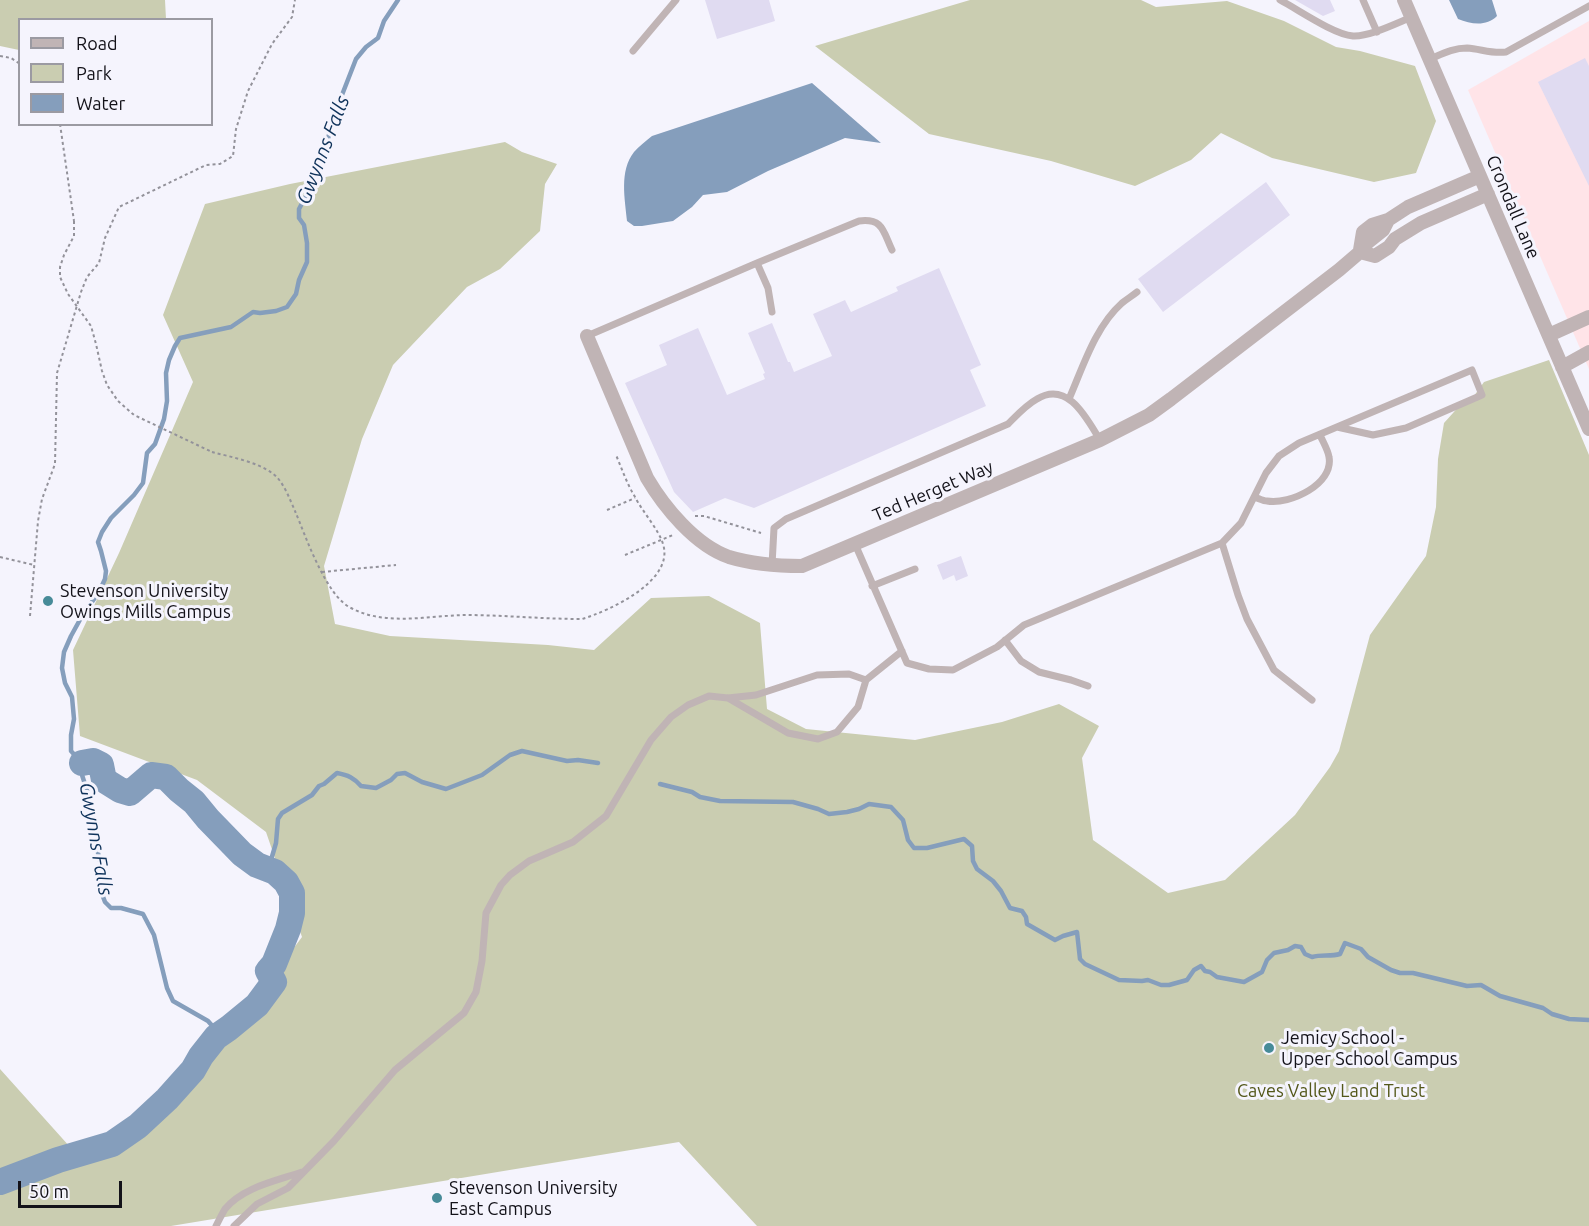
<!DOCTYPE html>
<style>
body{margin:0}
#map{position:relative;width:1589px;height:1226px;overflow:hidden;background:#f5f4fd;font-family:Ubuntu,sans-serif}
canvas{display:block}
.legend{position:absolute;left:18px;top:18px;width:195px;height:108px;box-sizing:border-box;background:#f5f4fd;border:2px solid #9b9aa2;margin:0;padding:8px 10px;list-style:none;font-size:18px;color:#131219}
.legend li{display:flex;align-items:center;gap:12px;height:30px}
.legend b{width:30px;border:2px solid #9b9aa2}
.scale{position:absolute;left:18px;top:1181px;width:104px;height:27px;box-sizing:border-box;border:3px solid #131219;border-top:0;padding-left:8px;font-size:18px;line-height:21px;white-space:nowrap;color:#131219;-webkit-text-stroke:4px #f5f4fd;paint-order:stroke}
</style>
<div id="map">
<canvas width="1589" height="1226"></canvas>
<ul class="legend">
<li><b style="height:8px;background:#c0b4b5"></b>Road</li>
<li><b style="height:16px;background:#cacdb1"></b>Park</li>
<li><b style="height:16px;background:#859ebc"></b>Water</li>
</ul>
<div class="scale">50 m</div>
</div>
<script>
const ctx = document.querySelector('canvas').getContext('2d');
ctx.lineJoin = 'round';
function fill(path, color) { ctx.fillStyle = color; ctx.fill(path, 'evenodd'); }
function strokePath(path, color, width, dash) { ctx.strokeStyle = color; ctx.lineWidth = width; ctx.lineCap = dash ? 'butt' : 'round'; ctx.setLineDash(dash || []); ctx.stroke(path); }
function drawText(font, color, halo, rows, align = 'center') {
  ctx.font = font + ' Ubuntu,sans-serif'; ctx.lineWidth = 6; ctx.setLineDash([]); ctx.textBaseline = 'middle'; ctx.strokeStyle = halo; ctx.fillStyle = color; for (const [text, x, y, turn = 0] of rows) {
    ctx.save(); ctx.translate(x, y); ctx.rotate((+turn || 0) * Math.PI / 180); ctx.textAlign = isNaN(turn) ? turn : align; if (halo) ctx.strokeText(text, 0, 0); ctx.fillText(text, 0, 0); ctx.restore();
  }
}
const commercial = new Path2D(`
 M1589,21v348l-121,-279z`);
const green = new Path2D(`
 M0,0h165l1,19 -146,1 -1,30 -19,-4z
 M970,0h171l15,7 71,-6 57,20 52,26 24,4 55,15 21,55 -20,52 -42,9 -102,-24 -51,-25 -30,27 -56,26 -84,-25 -122,-27 -114,-88z
 M505,142l17,10 35,12 -12,20 -5,47 -40,38 -33,18 -74,78 -31,74 -38,127 11,58 55,12 158,9 46,5 57,-52 58,-2 51,27 7,86 39,20 109,11 87,-18 57,-18 40,22 -17,32 11,82 75,53 57,-13 70,-65 35,-48 9,-16 31,-116 56,-79 10,-49 2,-48 6,-36 18,-20 12,-7 10,-14 65,-22 40,95v771h-832l-78,-84 -508,84h-171v-157l79,88 110,-69 113,-151 -36,-105 -69,-52 -117,-44 -7,-86 46,-97 74,-171 -30,-67 42,-111 85,-20z`);
const water = new Path2D(`
 M1449,0h43l5,16c-11,11 -26,8 -39,3z
 M812,83l69,60 -36,-5 -77,33 -41,21 -24,3 -11,12 -19,14 -31,5h-8l-7,-5c-2,-22 -8,-50 7,-69 5,-6 12,-11 18,-16z`);
const stream = new Path2D(`
 M660,784l32,8 8,5 20,4 73,1 25,7 11,5 18,-2 12,-3 10,-5 22,3 12,13 5,20 6,8h13l37,-9 8,7 1,15 4,8 16,12 8,10 9,17 12,3 4,6 1,7 28,16 8,-4 14,-4 3,27 5,5 34,16 23,1 6,-1 13,5h8l18,-5 7,-10 7,-4 4,5 5,1 7,5 27,5 18,-10 5,-12 7,-7 14,-3 7,-4 6,1 4,7 7,3c10,-3 18,0 28,-3l5,-11 16,6 7,8 23,13 9,3h13l54,13 14,-1 19,11 43,12 9,6 17,5 20,1
 M257,865l14,-5 5,-17 2,-24 4,-6 30,-18 7,-9 5,-2 13,-11c11,2 17,5 24,13l15,2 15,-8 6,-6 8,-1 17,9 24,7 36,-14 28,-20 12,-4 45,10 11,-1 20,3
 M216,1037l-1,-8 -7,-8 -35,-20 -6,-13 -13,-53 -11,-21 -22,-6h-10l-6,-6 -3,-8 -2,-31 -6,-31 -1,-23 -11,-34v-12l-11,-12v-16l3,-16 -2,-22 -7,-14 -3,-15 2,-16 7,-16 11,-20 17,-24 6,-13 1,-8 -5,-20 -3,-9 4,-10 9,-14 23,-23 9,-12 4,-30 8,-9 9,-25 3,-18 -1,-28 3,-13 6,-14 5,-8 51,-11 22,-15 7,1 16,-2 11,-4 9,-13 3,-14 8,-18v-19l-3,-18 -5,-7v-9l9,-17 19,-49 6,-25 23,-59 10,-12 12,-9 6,-17 14,-21`);
const river = new Path2D(`
 M0,1182l58,-22 54,-16 26,-18 29,-27 26,-29 8,-14 15,-19 13,-9 28,-23 17,-23 -6,-11 6,-7 14,-35 4,-16v-20l-6,-11 -11,-10 -18,-7 -15,-11 -34,-35 -14,-17 -15,-12 -13,-13 -15,-2 -21,18 -10,-3 -16,-10 -3,-15 -8,-4 -11,2`);
const building = new Path2D(`
 M705,0h64l6,21 -58,18z
 M1295,0h35l5,11 -12,5z
 M1585,58l4,8v120l-51,-104z
 M1266,182l24,33 -127,97 -25,-33z
 M939,268l42,97 -11,5 16,36 -232,102 -29,-10 -32,14 -19,-20 -49,-109 42,-18 -8,-20 39,-17 29,67 38,-16 -2,-5 2,-1 -17,-40 24,-10 16,39h2l4,10 38,-16 -19,-42 32,-14 6,12 47,-21 -2,-4z
 M961,556l7,20 -12,5 -2,-6 -11,5 -6,-15z`);
const path = new Path2D(`
 M0,56l11,2 9,6
 M60,124l14,97
 M212,452c19,5 45,10 60,21 11,7 18,27 23,38 11,26 31,85 56,97 34,18 76,8 113,7 39,0 78,4 118,4 27,-8 93,-38 81,-75 -4,-14 -21,-33 -28,-47 -8,-13 -13,-28 -19,-42
 M607,510l28,-12
 M695,516h9l57,17
 M625,555l48,-20
 M0,557l34,8
 M322,572l74,-7
 M30,616l8,-95 4,-22 13,-35 2,-91 24,-81 6,-15 12,-14 6,-25 14,-31 87,-42 14,-1 13,-8 3,-27 12,-38 24,-47 20,-27 3,-17`);
const service = new Path2D(`
 M1280,0c19,10 53,34 73,36 16,1 44,-13 59,-19
 M1363,0l14,32
 M633,51l43,-51
 M1430,59c12,-5 23,-11 37,-11 14,1 25,6 39,4l83,-46
 M757,263l11,25 4,24
 M587,336l170,-73 102,-42c24,-3 24,10 33,29
 M1069,399c14,-32 26,-72 53,-96 5,-4 10,-7 15,-11
 M1254,497c4,1 9,4 13,4 23,4 67,-17 62,-44 -1,-7 -6,-15 -9,-22
 M1222,543l16,52 9,24 27,51 38,30
 M855,544l52,119 22,6 24,1 44,-23 27,-22 198,-82 19,-20 25,-50 13,-17 20,-13 173,-73 10,25 -76,33 -33,7 -36,-8
 M772,565l2,-37 12,-9 222,-95c9,-9 18,-19 29,-25 31,-19 50,20 63,41
 M872,586l43,-17
 M1005,640l16,21 18,11 32,8 17,6
 M728,698l60,35 30,6 19,-7 21,-25 8,-27 36,-29
 M216,1226c3,-6 6,-12 9,-17 18,-22 51,-28 77,-37
 M234,1226l23,-22 31,-16 46,-47 61,-71 69,-57 12,-21 6,-31 4,-48 15,-28 9,-10 19,-14 44,-19 33,-26 45,-76 20,-23 17,-12 21,-9 19,2 28,-3 61,-20 32,-1 17,6`);
const minor = new Path2D(`
 M1404,0l185,429
 M1360,250l3,-18 9,-7 16,-5 20,-13 72,-31
 M1360,252l15,4 14,-9 6,-8 26,-16 67,-29
 M1549,335l40,-18
 M587,336l60,142c17,29 48,67 82,79 23,7 49,9 73,9l298,-126 49,-25 22,-16 168,-129 21,-18 8,-10 15,-12 5,-10
 M1562,367l27,-15`);
const pathBridge = new Path2D(`
 M74,221v15l-10,19 -4,12v10l8,17 23,32 5,18 6,27 5,14 11,16 16,14 78,37`);
const markers = [
 [48,601,6,"#478b98"],
 [1269,1048,6,"#478b98"],
 [437,1198,6,"#478b98"]
];
const streetNames = [
 ["Crondall Lane",1513,207,67],
 ["Ted Herget Way",933,491,-23]
];
const poiNames = [
 ["Stevenson University",60,591],
 ["Owings Mills Campus",60,612],
 ["Jemicy School -",1281,1038],
 ["Upper School Campus",1281,1059],
 ["Stevenson University",449,1188],
 ["East Campus",449,1209]
];
const parkNames = [
 ["Caves Valley Land Trust",1331,1091]
];
const waterNames = [
 ["Gwynns Falls",323,150,-69],
 ["Gwynns Falls",96,839,80]
];
fill(commercial, '#ffe4e8');
fill(green, '#cacdb1');
fill(water, '#859ebc');
strokePath(stream, '#859ebc', 4.5);
strokePath(river, '#859ebc', 26);
fill(building, '#e0dbf1');
strokePath(path, '#93929a', 2, [3, 3]);
strokePath(service, '#c0b4b5', 7);
strokePath(minor, '#c0b4b5', 14);
strokePath(pathBridge, '#93929a', 2, [3, 3]);
for (const [x, y, r, color] of markers) { const dot = new Path2D(); dot.arc(x, y, r, 0, 2 * Math.PI); ctx.fillStyle = color; ctx.fill(dot); strokePath(dot, '#f5f4fd', 2); }
drawText('18px', '#131219', '#f5f4fd', streetNames);
drawText('18px', '#131219', '#f5f4fd', poiNames, 'left');
drawText('18px', '#53571a', '#f5f4fd', parkNames);
drawText('italic 20px', '#0e325a', '#f5f4fd', waterNames);
</script>
